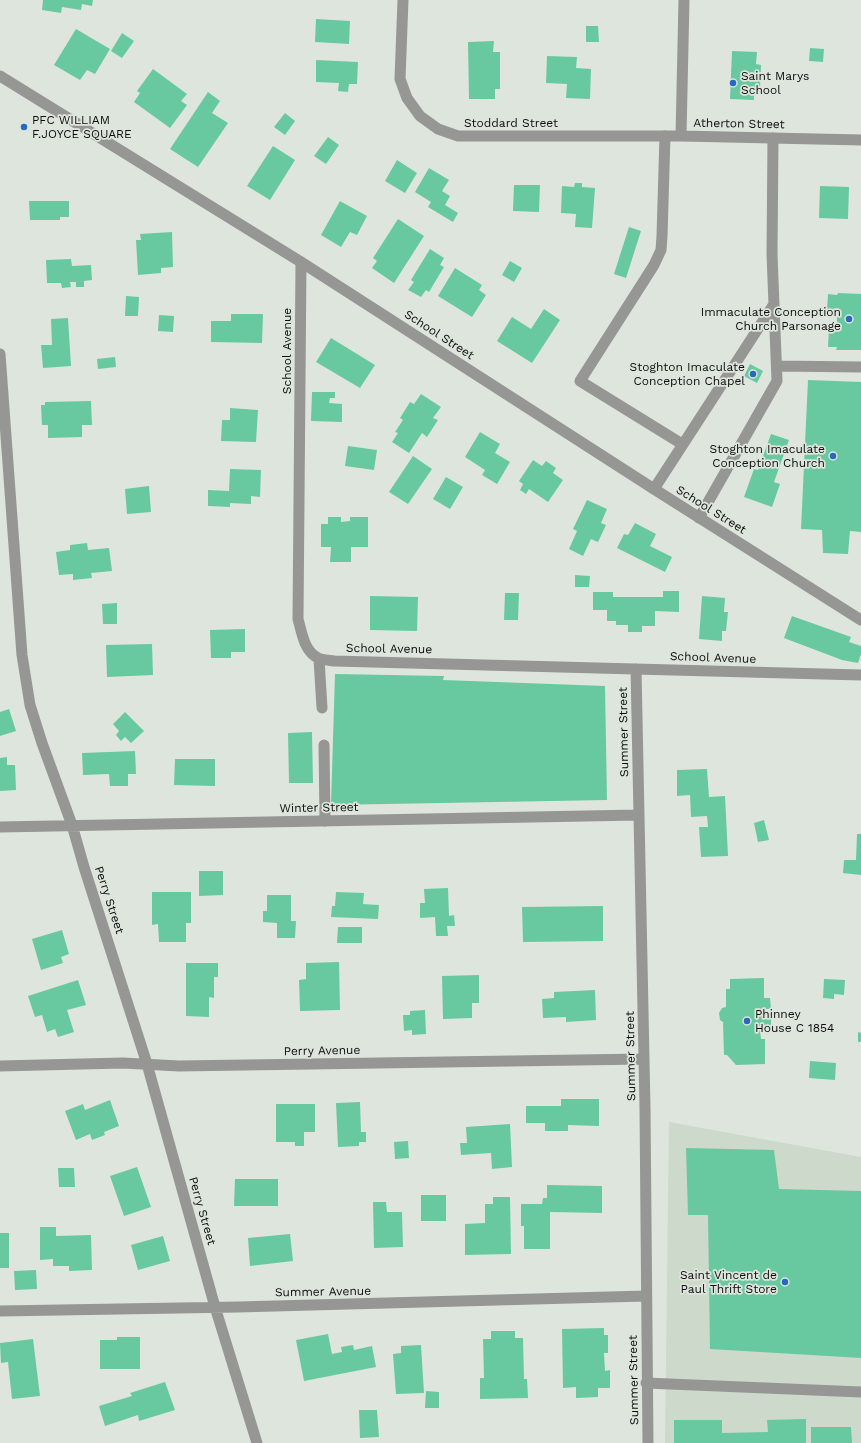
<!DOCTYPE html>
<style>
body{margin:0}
canvas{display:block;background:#dee5dd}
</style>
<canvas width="861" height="1443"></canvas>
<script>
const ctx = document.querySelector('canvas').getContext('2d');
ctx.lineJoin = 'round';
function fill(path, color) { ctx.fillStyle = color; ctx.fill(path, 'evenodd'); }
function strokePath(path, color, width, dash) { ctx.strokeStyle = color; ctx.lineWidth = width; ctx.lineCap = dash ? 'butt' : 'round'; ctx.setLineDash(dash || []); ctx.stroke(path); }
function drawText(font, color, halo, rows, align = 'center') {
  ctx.font = font + ' "Work Sans",sans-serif'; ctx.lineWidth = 3.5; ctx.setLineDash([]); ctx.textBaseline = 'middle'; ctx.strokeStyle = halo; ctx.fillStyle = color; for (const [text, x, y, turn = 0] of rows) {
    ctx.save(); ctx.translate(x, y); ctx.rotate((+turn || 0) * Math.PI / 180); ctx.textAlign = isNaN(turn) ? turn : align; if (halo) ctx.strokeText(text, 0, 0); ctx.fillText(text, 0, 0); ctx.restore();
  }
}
const built = new Path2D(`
 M669,1122l192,35v286h-196z`);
const building = new Path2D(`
 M43,0h50l-1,6 -10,-2 -1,6 -19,-3 -1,6 -19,-3z
 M316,19l34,2 -1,23 -34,-2z
 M586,26h12l1,16h-13z
 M76,29l34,20 -15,25 -8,-4 -7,10 -26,-15z
 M122,33l12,8 -12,17 -11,-7z
 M494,41l-1,11h7v37h-5v10h-26l-1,-57z
 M810,48l14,1 -1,13 -14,-1z
 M732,51l25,1 -1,12 5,1 -1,23 -6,-1v13l-24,-1z
 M547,56l30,1 -1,11 15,1 -1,30 -24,-1 1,-14 -21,-1z
 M316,60l42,2 -1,22h-8l-1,8 -10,-1 1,-8 -23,-1z
 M153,69l34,25 -6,7 6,4 -17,23 -36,-26 6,-9 -3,-2z
 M208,92l12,9 -8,12 16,10 -30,44 -28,-18z
 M285,113l10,8 -10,14 -11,-8z
 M328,137l11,8 -13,19 -12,-8z
 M273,146l22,14 -25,40 -23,-14z
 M397,160l20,13 -12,20 -20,-12z
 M429,168l20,12 -7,11 8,5 -5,9 13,8 -5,9 -25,-15 3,-5 -16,-10z
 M575,183h7v4l13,1 -3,40 -17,-1 1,-13 -15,-1 1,-27 12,1z
 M514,185h26l-1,27 -26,-1z
 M820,186l29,1 -1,32 -29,-1z
 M29,201h40v16h-9v3h-30z
 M340,201l27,15 -10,19 -7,-3 -9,15 -20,-12z
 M398,219l26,17 -30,47 -22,-15 5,-7 -4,-3z
 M629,227l12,4 -15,47 -12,-4z
 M172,232l1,35 -12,1v5l-23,2 -2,-35h5l-1,-6z
 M430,249l14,9 -4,7 4,2 -15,25 -3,-2 -5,7 -13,-7 6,-8 -3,-2z
 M71,259l1,7 19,-1 1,15 -8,1v6h-8v-5h-6l1,5 -9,1 -1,-5h-14l-1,-23z
 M510,261l12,7 -8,14 -12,-7z
 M455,268l27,17 -3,5 7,5 -14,22 -34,-21z
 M838,293l23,1v56h-25l1,-3h-9l1,-19h8v-18h-10l1,-16 9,1z
 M126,296l13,1 -1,19h-13z
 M544,309l16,11 -28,43 -35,-22 15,-24 19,12z
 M231,314h32l-1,29 -51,-1v-21h20z
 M159,315l15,1 -1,16 -15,-1z
 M68,318l3,48 -28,2 -2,-23h11l-1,-26z
 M331,338l44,27 -15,23 -44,-26z
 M115,357l1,10 -18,2 -1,-10z
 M750,364l13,7 -6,12 -13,-7z
 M808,380l53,2v150l-11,-1 -2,23 -25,-1 -1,-23 -21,-1z
 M312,392h23v6h-5l-1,5 13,1v18l-31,-1z
 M421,394l20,13 -8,11 5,2 -11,17 -5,-4 -13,20 -17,-11 6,-9 -3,-1 8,-12 -3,-2 10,-16 4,2z
 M91,401l1,24h-10v12l-34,1v-13h-6l-1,-20h4v-3z
 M230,408l28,2 -2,32 -35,-1 1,-21h8z
 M480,432l20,12 -5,9 15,9 -13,22 -15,-9 3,-5 -20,-13z
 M771,434l18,6 -15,42 6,2 -8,23 -28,-10 10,-28 4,1z
 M348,446l29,4 -3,20 -29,-4z
 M413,456l19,13 -24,35 -19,-12z
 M533,460l9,6 4,-5 10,7 -3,5 10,7 -15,22 -19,-13 -3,5 -6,-4 3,-6 -4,-3z
 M230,469l31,1 -1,27 -9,-1v8l-21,-1v4l-22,-1v-16l21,1z
 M446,477l17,10 -13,22 -17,-10z
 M149,486l2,26 -24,2 -2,-25z
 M587,500l20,9 -6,14 5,2 -8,17 -7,-3 -8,17 -14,-7 8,-18 -4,-2z
 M328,517h13v5l9,-1v-4h18v30h-17v15h-21l1,-15h-10v-23h7z
 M635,523l21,11 -6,12 22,11 -7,15 -48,-24 7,-14 4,1z
 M87,543l1,7 21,-2 3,23 -21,2 1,5 -19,2v-6l-14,1 -3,-23 14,-2v-5z
 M575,575l15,1 -1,11h-14z
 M663,591h16v21l-24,-1v15h-13v6h-14v-7h-12v-4h-9v-11h-14v-18h20v5h50z
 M505,593h14l-1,27h-14z
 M370,596l48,1 -1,34 -47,-1z
 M702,596l23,2 -1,14h4l-2,19h-4v10l-23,-2z
 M117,603v21h-14l-1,-20z
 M792,616l59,21 -2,5 12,4v8l-3,9 -16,-3 -58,-22z
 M245,629v23h-14v6h-20l-1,-28z
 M152,644l1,31 -46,2 -1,-32z
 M335,674l109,2 -1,4 162,6 2,114 -276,5z
 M9,709l7,22 -16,5v-24z
 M125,712l19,19 -13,12 -6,-6 -4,4 -5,-6 3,-4 -6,-7z
 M312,732l1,51h-24l-1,-50z
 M135,751l1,23h-8v12h-18l-1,-12 -26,1 -1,-22z
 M7,757v8h8l1,25 -16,1v-33z
 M175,759h40v27l-41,-1z
 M707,769l2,28 16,-1 3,60 -27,1 -2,-30h9l-1,-11 -16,1 -1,-22 -13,1v-26z
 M764,820l5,20 -11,2 -4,-19z
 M857,834h4v41l-18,-2 1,-13h12z
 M199,871h24v24l-24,1z
 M448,888l1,28 5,-1 1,11h-8l1,10h-12l-1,-19 -15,1v-15h5l-1,-14z
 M152,892h39v31h-5v19h-27l-1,-18 -6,1z
 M336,892l28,1 -1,11 16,1 -1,14 -47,-2 1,-11h3z
 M267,895h24v26h5l-1,17h-18v-15l-14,-1v-11h4z
 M603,906v35l-80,1 -1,-35z
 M338,927h24v16h-25z
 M62,930l7,24 -8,3 2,6 -22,7 -9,-31z
 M339,962l1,48 -40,1 -1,-31 7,-1v-16z
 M186,963h32v14h-4v21l-5,-1v20l-23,-1z
 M479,975v28h-7v15l-29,1 -1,-43z
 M764,978v20h6l1,11h-7v6h7v10h-7l1,6h-5l1,8h4v25l-29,1 -9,-10h-3l-1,-32h1l-4,-3 -1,-7 3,-5 4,-1v-18h4v-10z
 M824,979l21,1 -1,15 -10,-1v5l-11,-1z
 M78,980l8,25 -19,5 7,22 -16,5 -3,-8 -8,3 -5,-17 -7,2 -7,-21z
 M595,990l1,30 -30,2v-5l-23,1 -1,-19 12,-1v-6z
 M425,1010l1,24 -14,1v-5l-8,1 -1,-16h7v-4z
 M858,1032l3,1v9h-3z
 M810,1061l26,2 -1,17 -26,-2z
 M561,1099h38v27l-31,-1v6h-23v-8h-19v-17h35z
 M110,1100l9,26 -15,6 1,3 -13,5 -2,-6 -14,6 -11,-29 18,-7 2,6z
 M360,1102l1,30h5v10h-7v4l-21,1 -2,-44z
 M276,1104h39v28h-11v14h-9v-4h-19z
 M510,1124l2,43 -20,2 -1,-16 -30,2 -1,-12h7l-1,-16z
 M408,1141l1,17 -14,1 -1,-17z
 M686,1148l88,2 5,39 82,2v167l-151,-9 -2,-134h-20z
 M137,1167l14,40 -27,9 -14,-40z
 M58,1168h16l1,19h-16z
 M235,1179h43v27h-44z
 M547,1185l55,1v27l-52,-1v37h-26v-23h-3v-22h21l1,-6h4z
 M421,1195h25v26h-25z
 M493,1197h17l1,57 -46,1v-31l20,-1v-19h8z
 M373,1202h13l1,10h15l1,35 -29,1z
 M40,1227h16v9l35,-1 1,35 -23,1v-5h-16v-7l-13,1z
 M0,1233h9v35h-9z
 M290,1234l3,27 -43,5 -2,-28z
 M163,1236l7,25 -32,9 -7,-25z
 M36,1270l1,19 -22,1 -1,-19z
 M604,1328v7h4v18h-4l1,18 5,-1v18h-12v9l-22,1v-11l-13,1 -1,-59z
 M491,1331h24v7h8l1,41h3l1,19 -48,1v-21h4l-1,-39h8z
 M328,1334l4,20 10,-2 -1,-5 12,-2 1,5 18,-4 4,21 -72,14 -8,-41z
 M117,1337h23v32h-40v-29h17z
 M33,1339l7,57 -28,3 -4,-37 -7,1 -1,-20z
 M421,1345l3,48 -28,1 -3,-40 8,-1v-7z
 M165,1382l10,28 -36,11 -1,-6 -33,11 -6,-20 33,-10 -2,-3z
 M426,1391l13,1v16h-14z
 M359,1410h18l2,27 -19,1z
 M806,1419v24h-132v-23h48v13l46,-1 -1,-12z
 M811,1427h40l1,16h-41z`);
const service = new Path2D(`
 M665,136l-3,100 -1,14 -7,15 -74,116 102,63
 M777,366l84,1
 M654,489l120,-185
 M699,518l78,-137 -5,-127 1,-116
 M319,659l3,49
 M324,745l1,76
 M646,1383l215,9`);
const minor = new Path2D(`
 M403,0l-3,79 7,19 13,18 18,13 20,7h223
 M684,0l-3,136 180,4
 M301,262l-3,357c4,14 6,32 20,39 5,2 11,2 16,3l527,14
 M0,354l22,301 8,50 12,38 30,82 12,42 63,197 68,243 42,136
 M636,669l9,439 3,335
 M0,827l639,-12
 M0,1066l123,-3 56,3 465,-7
 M0,1311l238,-4 408,-11`);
const tertiary = new Path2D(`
 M0,76l301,186 353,227 207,131`);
const markers = [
 [733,83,4,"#276abb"],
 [24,127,4,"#276abb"],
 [849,319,4,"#276abb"],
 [753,374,4,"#276abb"],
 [833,456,4,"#276abb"],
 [747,1021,4,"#276abb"],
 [785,1282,4,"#276abb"]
];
const poiNames = [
 ["Saint Marys",741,76,"left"],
 ["School",741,90,"left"],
 ["PFC WILLIAM",32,120,"left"],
 ["F.JOYCE SQUARE",32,134,"left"],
 ["Immaculate Conception",841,312],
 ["Church Parsonage",841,326],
 ["Stoghton Imaculate",745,367],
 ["Conception Chapel",745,381],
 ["Stoghton Imaculate",825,449],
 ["Conception Church",825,463],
 ["Phinney",755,1014,"left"],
 ["House C 1854",755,1028,"left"],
 ["Saint Vincent de",777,1275],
 ["Paul Thrift Store",777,1289]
];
const streetNames = [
 ["Stoddard Street",511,123],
 ["Atherton Street",739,124,1],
 ["School Street",439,335,33],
 ["School Avenue",287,351,-90],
 ["School Street",711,510,32],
 ["School Avenue",389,649,1],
 ["School Avenue",713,658,2],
 ["Summer Street",624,732,-91],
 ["Winter Street",319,808,-1],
 ["Perry Street",109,900,72],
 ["Perry Avenue",322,1051,-1],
 ["Summer Street",631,1056,-91],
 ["Perry Street",202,1211,74],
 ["Summer Avenue",323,1292,-1],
 ["Summer Street",634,1380,-91]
];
fill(built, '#cdd9cb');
fill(building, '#68c9a1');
strokePath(service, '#969794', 11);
strokePath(minor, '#969794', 11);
strokePath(tertiary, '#969794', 11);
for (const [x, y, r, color] of markers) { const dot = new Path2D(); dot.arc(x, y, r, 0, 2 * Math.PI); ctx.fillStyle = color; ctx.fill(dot); strokePath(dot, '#dee5dd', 1.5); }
drawText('12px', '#0a0d0a', '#dee5dd', poiNames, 'right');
drawText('12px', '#0a0d0a', '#dee5dd', streetNames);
</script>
